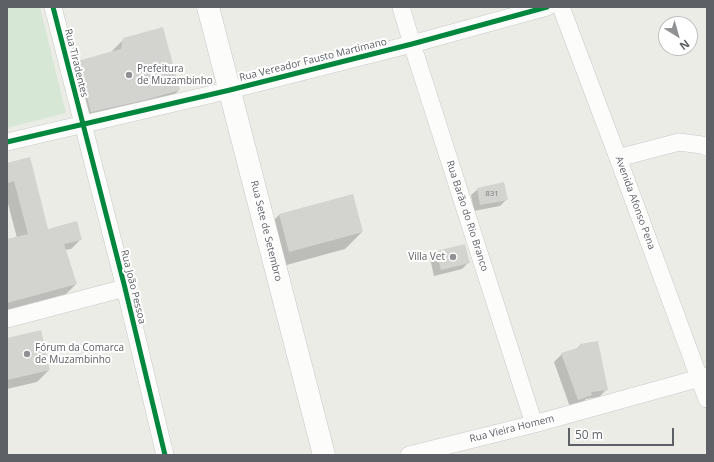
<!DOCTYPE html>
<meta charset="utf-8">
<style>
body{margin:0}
#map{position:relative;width:714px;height:462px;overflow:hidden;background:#ecece7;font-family:"Open Sans",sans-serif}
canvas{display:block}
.frame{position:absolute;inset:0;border:8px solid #5d6065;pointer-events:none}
.north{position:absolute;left:658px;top:16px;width:40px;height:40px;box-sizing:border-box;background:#fff;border:1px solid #bebfc1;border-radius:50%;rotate:143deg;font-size:11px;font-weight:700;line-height:16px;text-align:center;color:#5d6065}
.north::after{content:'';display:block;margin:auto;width:14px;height:18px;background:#8f9192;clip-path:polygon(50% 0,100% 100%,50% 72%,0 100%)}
.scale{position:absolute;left:568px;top:428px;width:106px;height:18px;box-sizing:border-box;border:2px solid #5d6065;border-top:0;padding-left:5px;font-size:12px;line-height:14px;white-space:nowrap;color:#5d6065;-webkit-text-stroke:3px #fff;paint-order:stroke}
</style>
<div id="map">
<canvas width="714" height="462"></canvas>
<div class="frame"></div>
<div class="north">N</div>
<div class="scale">50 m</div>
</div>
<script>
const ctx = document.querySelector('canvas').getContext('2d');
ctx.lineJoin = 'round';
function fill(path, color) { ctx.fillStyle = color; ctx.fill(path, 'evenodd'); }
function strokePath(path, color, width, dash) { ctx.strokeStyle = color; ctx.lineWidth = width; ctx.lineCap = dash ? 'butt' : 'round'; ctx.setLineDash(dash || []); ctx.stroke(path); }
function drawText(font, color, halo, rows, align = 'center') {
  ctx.font = font + ' "Open Sans",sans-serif'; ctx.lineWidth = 4; ctx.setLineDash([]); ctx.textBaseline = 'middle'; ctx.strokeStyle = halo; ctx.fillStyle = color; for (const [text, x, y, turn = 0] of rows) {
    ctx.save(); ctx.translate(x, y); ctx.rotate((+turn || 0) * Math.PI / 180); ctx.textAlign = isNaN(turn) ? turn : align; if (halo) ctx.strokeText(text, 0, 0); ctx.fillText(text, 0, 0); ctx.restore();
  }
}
const green = new Path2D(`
 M7,7h33l26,106 -59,15z`);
const shadow = new Path2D(`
 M124,39l55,51 -12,12 -88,22 -14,-50 13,-12 33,-10z
 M7,164l41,66 33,9 -10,10 -6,1 11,34 -10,10 -59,16v-70l10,-2 -10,-38z
 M478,189l29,10 -7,7 -26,5 -3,-16z
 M353,195l9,37 -17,17 -73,20 -10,-37 17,-17z
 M437,252l31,11 -6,6 -28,7 -4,-18z
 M7,339l42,31 -12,12 -30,7z
 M580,345l27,44 -8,8 -13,2 -4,4 -12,4 -16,-45 8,-8 15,-5z`);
const building = new Path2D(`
 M163,27l17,63 -35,10 -54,12 -14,-51 44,-12 2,-11z
 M30,157l18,72 29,-8 5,19 -18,4 13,40 -70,19v-64l21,-5 -14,-53 -7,2v-20z
 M504,182l4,18 -28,5 -3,-17z
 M353,194l10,38 -74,20 -10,-38z
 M465,244l5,19 -29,7 -5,-19z
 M41,330l9,40 -43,10v-42z
 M598,341l10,49 -17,2 1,3 -14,5 -17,-47 19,-6v-3z`);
const minor = new Path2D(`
 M53,7l72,281 40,167
 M401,7l11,37 122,380
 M561,7l57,151 89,241
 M7,142l223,-52 182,-46 135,-37
 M618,158l61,-16 23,3 5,2
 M7,319l118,-31
 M409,455l125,-31 173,-48`);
const secondary = new Path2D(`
 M208,7l116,448`);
const cycleway = new Path2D(`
 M53,7l72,281 40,167
 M7,142l223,-52 182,-46 135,-37`);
const markers = [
 [129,75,4,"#8f9192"],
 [453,257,4,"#8f9192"],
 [27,354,4,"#8f9192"]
];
const numberNames = [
 ["831",492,194]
];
const streetNames = [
 ["Rua Vereador Fausto Martimano",313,60,-14],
 ["Rua Tiradentes",76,63,76],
 ["Avenida Afonso Pena",635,203,70],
 ["Rua Barão do Rio Branco",467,216,72],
 ["Rua Sete de Setembro",266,231,76],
 ["Rua João Pessoa",133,287,76],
 ["Rua Vieira Homem",512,429,-14]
];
const poiNames = [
 ["Prefeitura",137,69],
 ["de Muzambinho",137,81],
 ["Villa Vet",445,257,"right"],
 ["Fórum da Comarca",35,348],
 ["de Muzambinho",35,360]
];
fill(green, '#d6e8d5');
fill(shadow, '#0003');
fill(building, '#d3d3d0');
strokePath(minor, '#c8c8c8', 18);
strokePath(secondary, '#c8c8c8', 23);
strokePath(minor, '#fcfcfb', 17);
strokePath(secondary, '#fcfcfb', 22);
strokePath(cycleway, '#00873e', 5);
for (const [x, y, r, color] of markers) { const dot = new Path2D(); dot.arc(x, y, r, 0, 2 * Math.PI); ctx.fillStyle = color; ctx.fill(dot); strokePath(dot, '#fff', 1.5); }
drawText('8px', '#7c7e81', null, numberNames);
drawText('10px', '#5d6065', '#fff', streetNames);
drawText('10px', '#5d6065', '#fff', poiNames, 'left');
</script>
